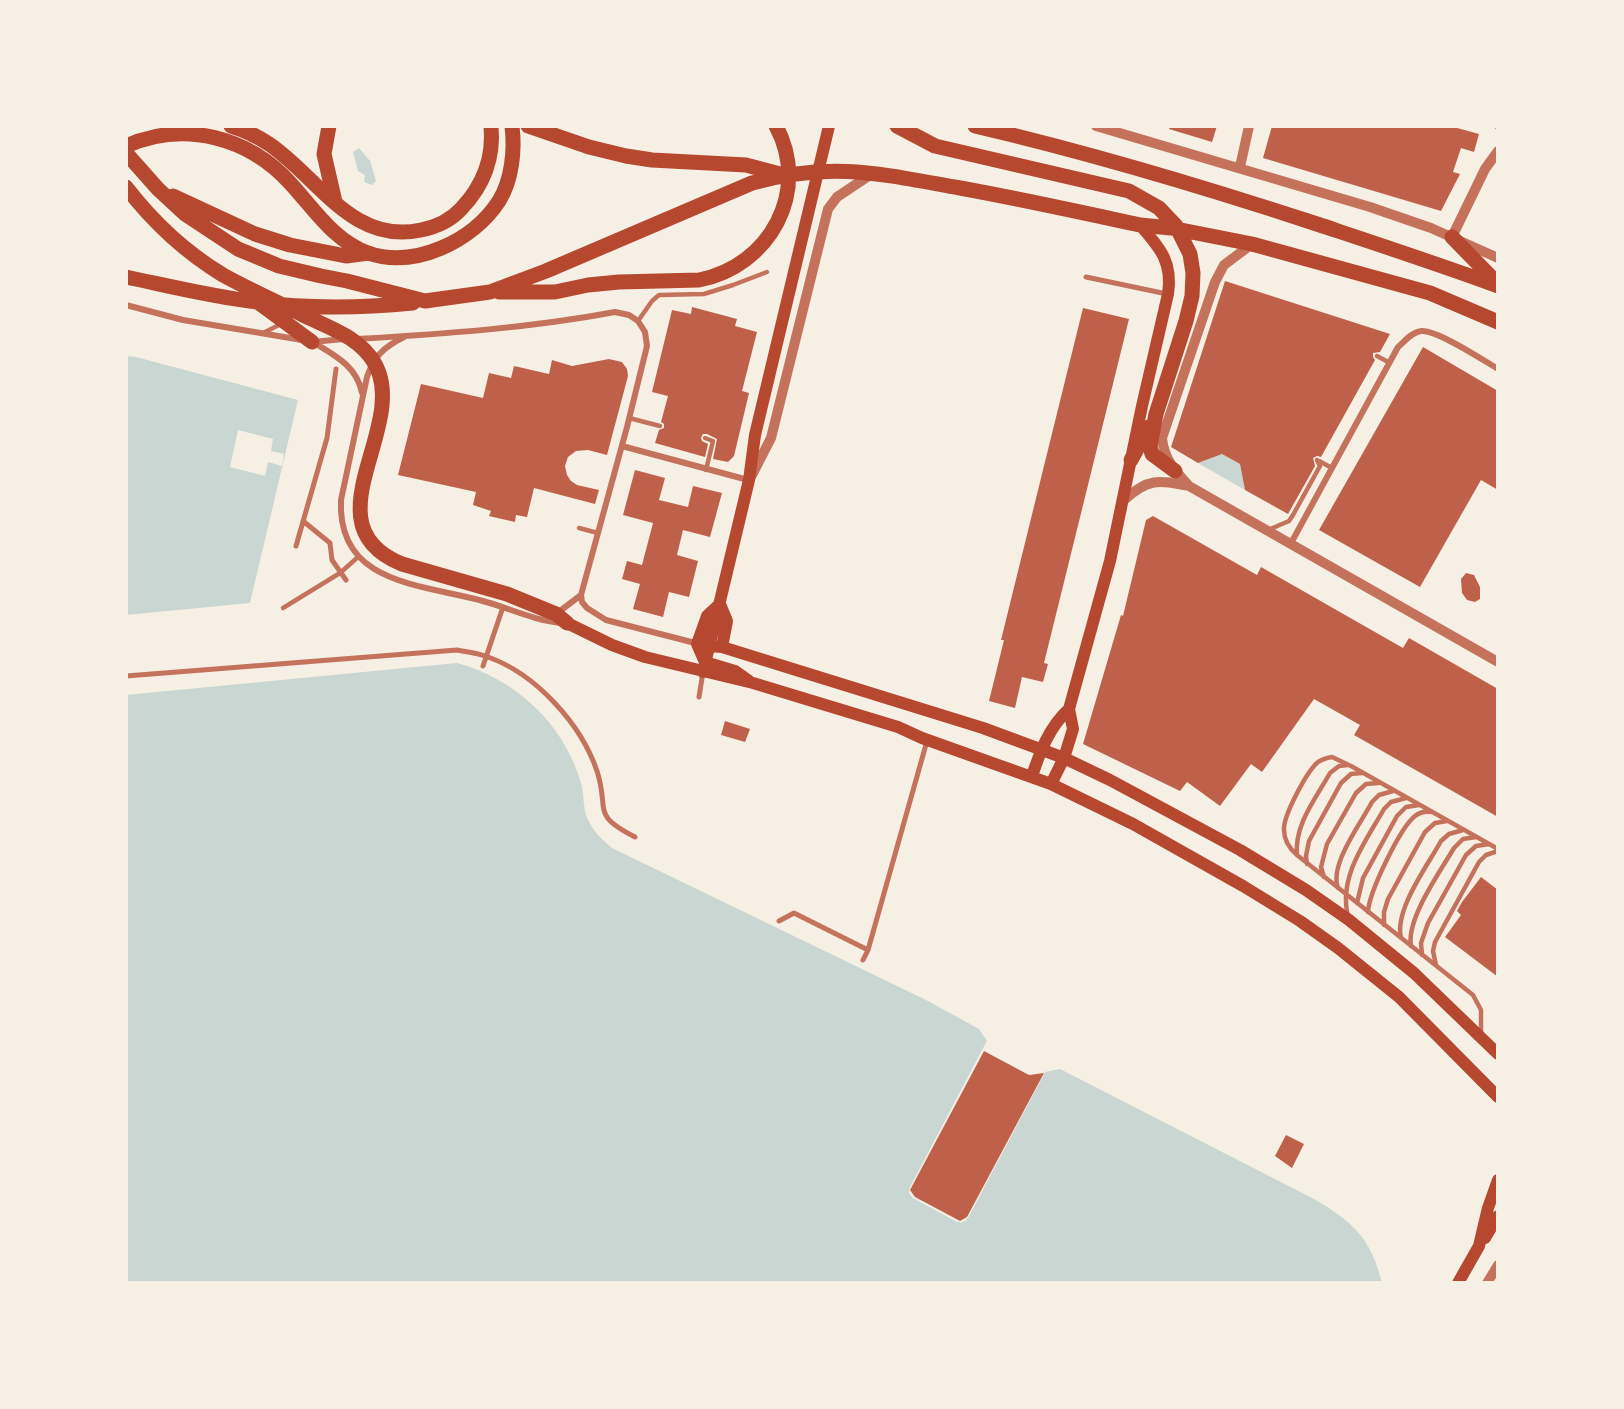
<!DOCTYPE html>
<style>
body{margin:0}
#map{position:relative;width:1624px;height:1409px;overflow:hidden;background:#f6efe4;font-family:"Public Sans",sans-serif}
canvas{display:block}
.frame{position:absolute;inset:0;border:128px solid #f6efe4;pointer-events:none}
</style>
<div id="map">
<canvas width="1624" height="1409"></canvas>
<div class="frame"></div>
</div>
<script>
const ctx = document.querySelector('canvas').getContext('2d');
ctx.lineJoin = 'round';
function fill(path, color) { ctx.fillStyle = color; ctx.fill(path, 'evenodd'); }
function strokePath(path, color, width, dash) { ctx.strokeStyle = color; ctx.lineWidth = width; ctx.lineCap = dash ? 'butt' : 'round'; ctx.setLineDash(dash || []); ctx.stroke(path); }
const water = new Path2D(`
 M359,148l11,13 6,20 -4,4 -8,-3 1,-7 -7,-4 -5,-19z
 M126,356l10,1 162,43 -48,203 -124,12z
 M1222,454l18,10 5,26 -47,-27z
 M457,663c59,16 107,61 124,120 3,11 2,22 5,32 5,14 15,24 26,33l316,153 51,28 8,12 -77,146 -1,6 4,5 44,24 9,-1 79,-149 15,-3 254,130c39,23 57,39 68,84h-1256v-588z`);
const pier = new Path2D(`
 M238,430l35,9 -2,12 13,3 -2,12 -14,-4 -3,14 -35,-9z
 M987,1041l2,5 -76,142 -1,4 2,4 51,20 76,-143 4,-1 -77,146 -7,5 -48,-25 -4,-8z`);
const building = new Path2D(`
 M1170,126h47l-5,16 -43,-13z
 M1272,126h178l29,8 -5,18 -13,-4 -8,24 7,2 -19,37 -178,-53z
 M1225,281l165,53 -10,18 -7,1v4l2,3 -54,97 -4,-1 -4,2 2,8 -27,48 -43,-24 -5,-26 -18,-10 -24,9 -27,-16z
 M692,307l45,12 -2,7 22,6 -15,59 7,2 -15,63 -6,6 -15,-3 4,-20 -10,-5h-4l-2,4 1,3 6,3 -3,13 -50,-14 4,-13 5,-2v-4l-3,-2 7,-26 -16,-4 20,-82 19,4z
 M1083,308l46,11 -85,344 4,1 -5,18 -21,-5 -7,31 -26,-7 15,-61h-3z
 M1423,347l75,44v99l-17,-10 -61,107 -101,-57z
 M609,359l13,3 5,7 1,7 -21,79 -19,-5 -12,1 -8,6 -3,9 2,9 4,6 6,4 22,5 -4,14 -61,-16 -7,29 -11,-2 -1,7 -26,-6 2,-5 -18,-6 3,-13 -78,-17 23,-91 62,14 6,-25 22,5 3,-12 35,8 3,-14 20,6z
 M635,470l30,8 -6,22 29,7 5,-21 29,7 -12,44 -27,-7 -6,25 21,6 -9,36 -20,-5 -6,25 -30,-8 7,-25 -18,-5 5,-18 15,4 11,-42 -30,-8z
 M1153,516l104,59 4,-8 142,81 6,-10 89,51v128l-144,-82 6,-10 -46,-26 -52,73 -11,-8 -31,42 -33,-24 -7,9 -97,-47 38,-129 2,1 23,-96z
 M1466,573l8,2 6,12v12l-5,3 -8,-2 -5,-7 -1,-14z
 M725,721l25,8 -5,13 -24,-7z
 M1481,877l17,13v87l-53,-40 16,-22 -4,-4 5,-9z
 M984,1051l45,24 15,-2 -77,144 -7,4 -45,-24 -5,-7z
 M1286,1135l18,9 -12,24 -17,-12z`);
const service = new Path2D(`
 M638,321l14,-20 7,-6 45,-1 29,-9 34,-13
 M263,333l18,-9
 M1377,356l13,7
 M629,418l31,8
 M705,438l8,3 -7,29
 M1319,461l13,7
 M579,528l19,5
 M1268,530l21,-9 4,-6 27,-49 -3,-6
 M283,608l57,-35 18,-16
 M1297,855c-3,-30 19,-57 33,-82l9,-7 9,-1
 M1307,864l-1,-8 3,-15 32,-58 10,-9 11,-1
 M1324,877l-3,-10 6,-23 29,-51 10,-9 13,-1
 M1338,888c-9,-23 23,-65 34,-86l7,-7 14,-4
 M1357,903l6,-25 34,-62 9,-9 13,-2
 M1368,912c1,-20 32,-84 47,-96 5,-4 11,-5 17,-4
 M1348,916c-10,-39 18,-75 36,-107l7,-7 15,-4
 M1384,925v-13l4,-13 37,-67 10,-9 12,-2
 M1401,938c-7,-28 27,-73 40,-97l8,-7 14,-4
 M1411,946c-5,-27 29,-74 43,-98l9,-9 13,-2
 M1422,955l-1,-12 7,-20 38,-68 10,-9 13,-2
 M1436,965l-3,-14 2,-9 44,-80 7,-7 12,-4
 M1481,1035v-25l-8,-15 -176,-140c-8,-7 -13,-14 -13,-25 -1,-14 23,-59 34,-68 4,-3 8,-4 14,-5l19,9 147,83`);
const pedestrian = new Path2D(`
 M1086,277l81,17
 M303,521l27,22 2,17 14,20
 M296,546l31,-108 9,-69
 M483,666l20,-59
 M126,676l331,-26c10,2 21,3 31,7 48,17 93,67 109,114 13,40 -7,43 38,66
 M699,697l4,-25
 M779,921l15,-8 74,37
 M863,960l5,-10 59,-209`);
const minor = new Path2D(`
 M1497,126h1
 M126,305l57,15 119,20
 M404,337c-20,10 -30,19 -37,40l-26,123c-4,85 81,84 142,101 26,7 52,20 80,22
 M357,339c86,-5 173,-11 258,-27l14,3 9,6 7,11 2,14 -20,81 -46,168 -25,19
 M312,342l32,-3
 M313,342c21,13 44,24 49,51
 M622,446l126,34
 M1290,545l108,-198c7,-6 14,-15 23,-16 15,-2 62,29 77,38
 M581,595l1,7 5,6 19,12 93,24`);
const tertiary = new Path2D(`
 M1096,126l274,81 61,21 67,30
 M1240,167l9,-41
 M1452,237l33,-68 13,-18
 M1252,244l-28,21 -9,17 -53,156c2,21 13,33 27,48l309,176
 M751,477l20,-39 57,-229 9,-12 36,-24
 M1124,500c24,-22 34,-20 65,-14
 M1487,1283l11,-18`);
const secondary = new Path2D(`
 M720,604l-13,12 -10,28 8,18 30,9 14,10
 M720,604l7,17 -5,26
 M567,623l45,22 33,12 108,26 145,44 24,11 129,46 82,40 110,62 57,35 38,27 61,49 99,100
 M709,646l13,1 261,81 81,30 46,22 130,70 66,40 43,30 65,53 84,81
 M703,672l46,-192 6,-45 74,-309
 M1032,776c8,-24 17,-49 37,-67
 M1051,784l13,-26 9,-29 -4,-20 41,-148 32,-155 26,-112c5,-32 -8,-46 -28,-69
 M1485,1238l13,-22
 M1458,1283l21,-37 9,-38 10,-28`);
const trunk = new Path2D(`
 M231,126c13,4 26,10 38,18 49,33 83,101 152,86 15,-3 29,-9 40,-21 22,-23 33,-51 30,-83
 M329,126l-5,28 11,48
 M528,126l61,21 37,9 26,4 94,5 34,9
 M897,126l38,20 194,45 30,17 17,18 14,28 3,19 -1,23 -6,25 -30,93 -6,32 2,8 23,17
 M975,126c116,27 229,61 342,98 60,20 121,40 181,62
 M126,146c58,-26 123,-9 165,38 23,25 43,57 77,69 47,16 105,-12 131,-52 13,-21 16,-51 13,-75
 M126,153l32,36 27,25 53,35 41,17 42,10 26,5 78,20 65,-9 56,-21 206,-88c80,-22 129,-9 208,5 61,11 120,24 180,37l31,3 81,16 178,49 68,29
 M126,187c27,35 59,65 97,88 27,15 55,27 82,41 25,12 56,22 70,48 35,63 -69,161 27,200l105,30 49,20 11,9
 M173,196l82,38 35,11 56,11 23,-3
 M1452,237l44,45
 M126,277c43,9 87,20 131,25 52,7 104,6 156,1
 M499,292h56l33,-7 31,-3 80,-2c71,-14 112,-89 77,-154
 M259,303l53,39
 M1131,460l18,-33`);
fill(water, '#c9d6d2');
fill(pier, '#f6efe4');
fill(building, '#bf614a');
strokePath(service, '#c5725c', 4.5);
strokePath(pedestrian, '#c5725c', 5);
strokePath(minor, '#c5725c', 6);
strokePath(tertiary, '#c5725c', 10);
strokePath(secondary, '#b5482f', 12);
strokePath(trunk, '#b5482f', 15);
</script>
